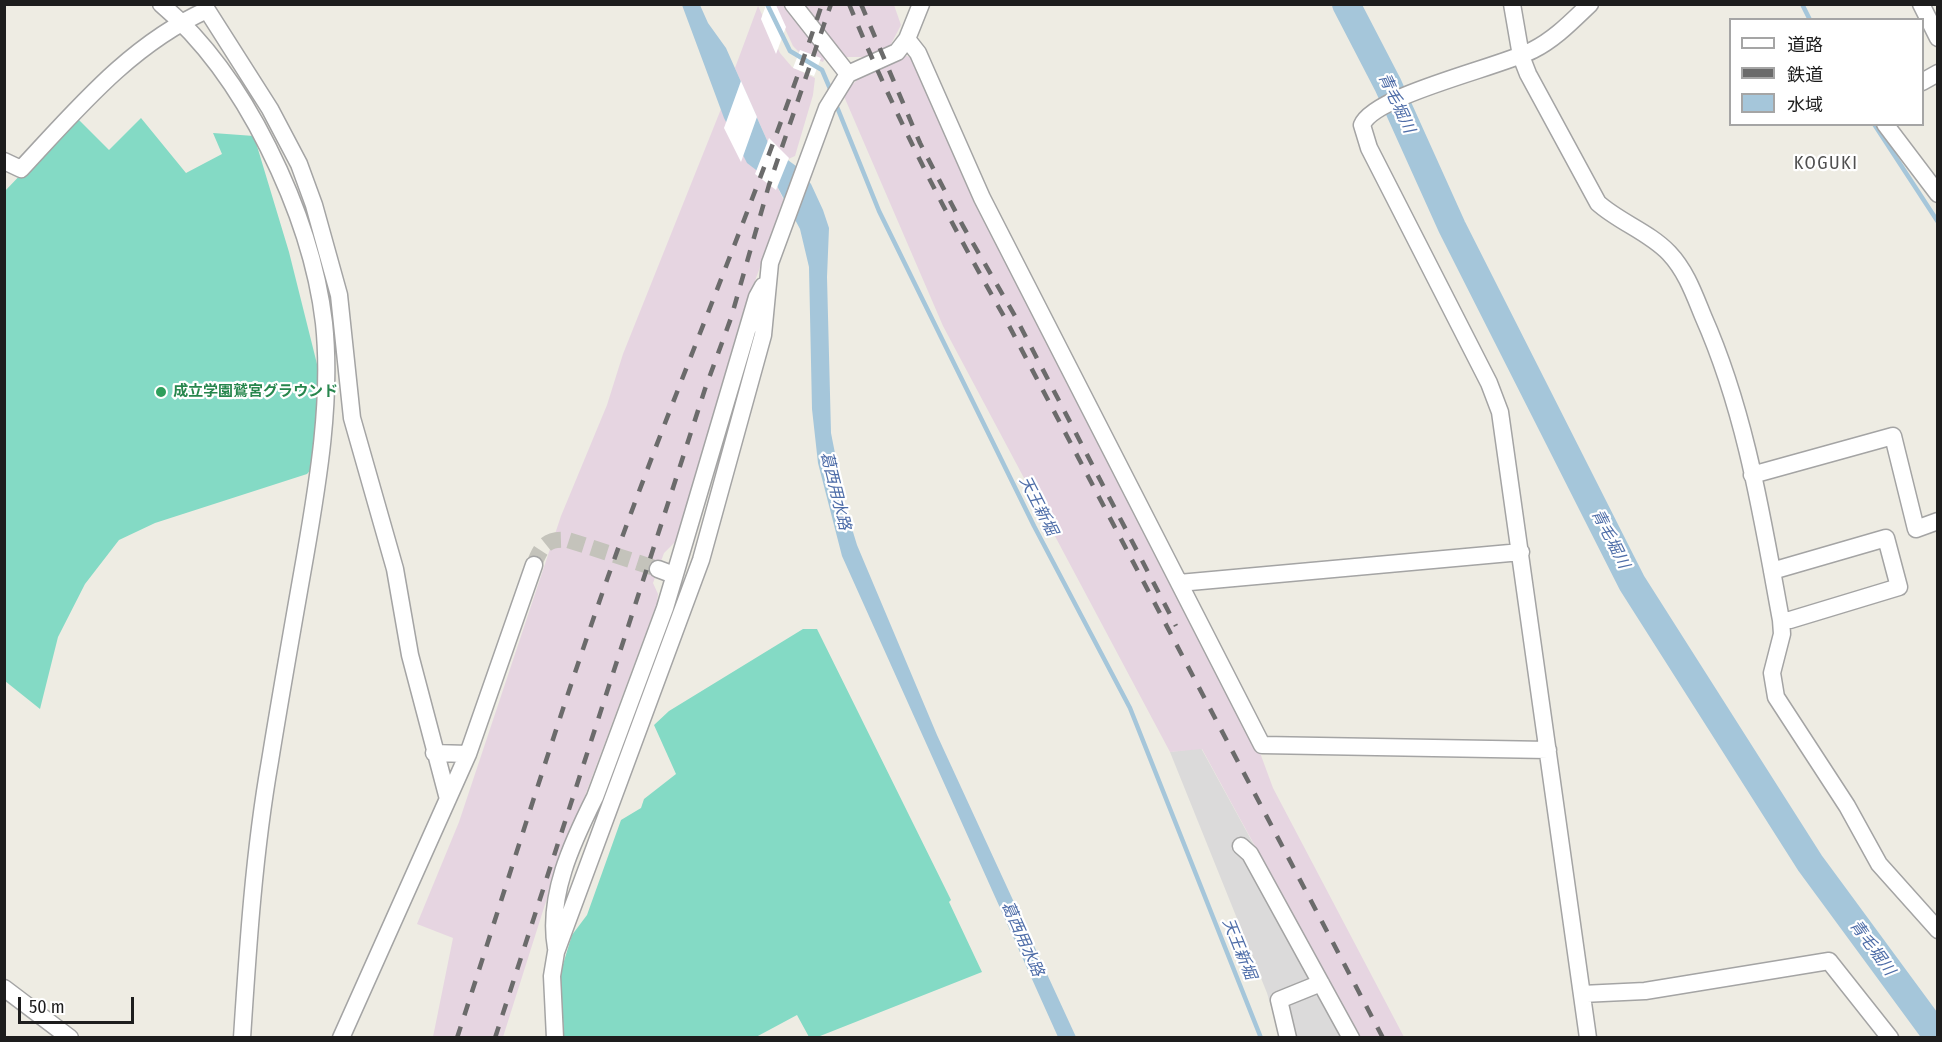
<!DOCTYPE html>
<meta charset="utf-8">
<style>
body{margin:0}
#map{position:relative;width:1942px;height:1042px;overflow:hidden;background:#eeece3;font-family:"Fira Sans Condensed","Noto Sans JP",sans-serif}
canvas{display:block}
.frame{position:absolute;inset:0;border:6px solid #1d1d1d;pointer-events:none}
.legend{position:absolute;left:1729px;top:18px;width:195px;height:108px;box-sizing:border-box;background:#fff;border:2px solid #a5a5a5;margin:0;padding:8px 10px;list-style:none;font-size:18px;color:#1d1d1d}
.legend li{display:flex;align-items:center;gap:12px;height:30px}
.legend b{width:30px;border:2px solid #a5a5a5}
.scale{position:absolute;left:18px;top:997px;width:116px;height:27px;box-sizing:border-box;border:3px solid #1d1d1d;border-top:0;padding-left:8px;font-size:18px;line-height:21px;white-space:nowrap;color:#1d1d1d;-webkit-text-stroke:4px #fff;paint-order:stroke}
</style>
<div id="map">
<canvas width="1942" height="1042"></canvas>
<div class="frame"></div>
<ul class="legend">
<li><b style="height:8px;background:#fff"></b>道路</li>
<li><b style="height:8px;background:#6b6b6b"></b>鉄道</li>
<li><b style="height:16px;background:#a5c6da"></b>水域</li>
</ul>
<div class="scale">50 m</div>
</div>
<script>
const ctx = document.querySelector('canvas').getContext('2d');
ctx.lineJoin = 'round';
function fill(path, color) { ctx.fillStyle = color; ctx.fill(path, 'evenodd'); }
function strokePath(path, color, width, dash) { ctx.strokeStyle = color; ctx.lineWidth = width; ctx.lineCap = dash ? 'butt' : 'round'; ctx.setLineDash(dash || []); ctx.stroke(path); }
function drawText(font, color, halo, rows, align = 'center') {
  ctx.font = font + ' "Fira Sans Condensed","Noto Sans JP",sans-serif'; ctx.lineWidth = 4.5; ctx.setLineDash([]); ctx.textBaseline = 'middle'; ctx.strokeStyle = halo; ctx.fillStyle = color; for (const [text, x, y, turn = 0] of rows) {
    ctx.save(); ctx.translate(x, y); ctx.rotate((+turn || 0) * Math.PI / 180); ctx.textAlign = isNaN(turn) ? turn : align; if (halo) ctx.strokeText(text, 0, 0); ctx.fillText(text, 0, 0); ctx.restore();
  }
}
const residential = new Path2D(`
 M1201,748l158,289h-79l-13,-44 -97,-241z`);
const industrial = new Path2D(`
 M774,5h13l39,51 -3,6 -24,-10 -6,-6z
 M800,5h94l7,20 -11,21 -23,11h-21l-11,-6z
 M758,6l22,47 12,14 23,11 -2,17 -18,61 -9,4 -16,-13 -35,-79z
 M904,55l11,4 344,691 14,38 131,249h-45l-157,-288 -32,3 -227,-426 -100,-232 20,-20z
 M721,109l26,53 30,24 7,15 -45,124 -61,214 -14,14 -11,30 5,11 -1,9 -109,292 -45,142h-70l20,-99 -36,-14 42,-102 102,-306 46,-111 16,-51z`);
const pitch = new Path2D(`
 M76,117l33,33 32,-32 45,55 36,-19 -9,-21 41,3 35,116 29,116 -3,97 -8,9 -152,49 -36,17 -34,44 -27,53 -18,72 -35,-28 -1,-489z
 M803,629h14l134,271 -2,2 33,70 -167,66 -6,-1 -12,-22 -41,22h-192l-4,-63 12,-39 15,-20 34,-95 20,-12 3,-9 32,-25 -22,-49 15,-14z`);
const water = new Path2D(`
 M682,5h18l8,18 18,25 44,99 26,19 15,18 12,26 6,18 -2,49 4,156 15,76 11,36 80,190 139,302h-18l-216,-481 -24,-93 -6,-54 -3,-142 -9,-38 -23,-43 -30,-23 -23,-45z`);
const pier = new Path2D(`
 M766,5h10l10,22 -10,27 -15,-35z
 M800,50l21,8 -7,18 -21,-8z
 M741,81l16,36 -16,45 -17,-34z
 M769,138l20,20 -13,32 -21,-16z`);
const stream = new Path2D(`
 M767,4l23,47 32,19 9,21
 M1802,4l8,16
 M835,102l44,109 155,315 96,182 131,330
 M1874,124l64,98`);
const river = new Path2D(`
 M1346,4l42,81 64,142 180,356 178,280 128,174`);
const minorTunnel = new Path2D(`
 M534,565c7,-19 13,-27 34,-25l90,29`);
const minor = new Path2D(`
 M161,4c45,38 81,91 107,143 27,54 49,116 56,176 8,76 -6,159 -19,234 -12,68 -24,136 -35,204 -16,91 -22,184 -28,277
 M793,4l55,70
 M1512,4l9,52 7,18 70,129c21,19 51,29 71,50 17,18 25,41 34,63 43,97 59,201 78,304l1,14 -10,39 4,24 71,109 32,58 59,66
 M1921,4l17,34
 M907,39l11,14 64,145 280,547 286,5
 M1922,82l16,-9
 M1885,124l53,70
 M4,161l17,8c56,-60 110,-125 186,-159l63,99 29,55 15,41 25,90 13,123 43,151 15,86 38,144
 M1752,475l141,-39 23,93 22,-8
 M658,569l16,6
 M1772,571l114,-33 13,49 -109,33h-9
 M1179,583l342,-31
 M434,753l34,1
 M1241,846l9,8 101,184
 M556,948c-9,-52 16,-105 39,-151l70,-189 92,-311 6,-11
 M4,988l66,50
 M1582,994l63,-3 184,-30 61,77
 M341,1038l127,-284 66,-189
 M555,1038l-3,-62 4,-24 145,-392 62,-225 7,-72 57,-155 21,-34 49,-22 10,-13 14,-35
 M1288,1038l-9,-38 42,-17
 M1588,1038l-88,-626 -11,-29 -120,-235 -7,-23c12,-30 138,-58 171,-75 22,-11 39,-29 57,-46`);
const rail = new Path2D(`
 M849,4c45,109 97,212 156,314l378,720
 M861,4l59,139 43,83 52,90 161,310
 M457,1038c58,-178 112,-358 177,-533 62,-167 132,-331 188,-501
 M495,1038l210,-649 26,-71 38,-133 62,-181`);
const markers = [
 [161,392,6,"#2e9e5b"]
];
const leisureNames = [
 ["成立学園鷲宮グラウンド",173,392]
];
const waterNames = [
 ["青毛堀川",1396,103,65],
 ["葛西用水路",835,491,76],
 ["天王新堀",1038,506,63],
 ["青毛堀川",1610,539,63],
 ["葛西用水路",1022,939,66],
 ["青毛堀川",1872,948,54],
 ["天王新堀",1239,949,68]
];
const quarterNames = [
 ["KOGUKI",1826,164]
];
fill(residential, '#dbdada');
fill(industrial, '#e6d5e1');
fill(pitch, '#84dac5');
fill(water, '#a5c6da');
fill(pier, '#fff');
strokePath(stream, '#a5c6da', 4.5);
strokePath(river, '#a5c6da', 28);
strokePath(minorTunnel, '#c4c3bb', 16, [16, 8]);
strokePath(minor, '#a4a4a4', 19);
strokePath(minor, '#fff', 16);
strokePath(rail, '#6b6b6b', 4.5, [12, 12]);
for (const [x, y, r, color] of markers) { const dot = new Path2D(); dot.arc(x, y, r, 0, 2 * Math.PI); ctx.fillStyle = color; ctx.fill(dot); strokePath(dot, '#fff', 2); }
drawText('bold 15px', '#27864d', '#fff', leisureNames, 'left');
drawText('italic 16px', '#4e6da8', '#fff', waterNames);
ctx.letterSpacing = '1.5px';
drawText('18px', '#505050', '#fff', quarterNames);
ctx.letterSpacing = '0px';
</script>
